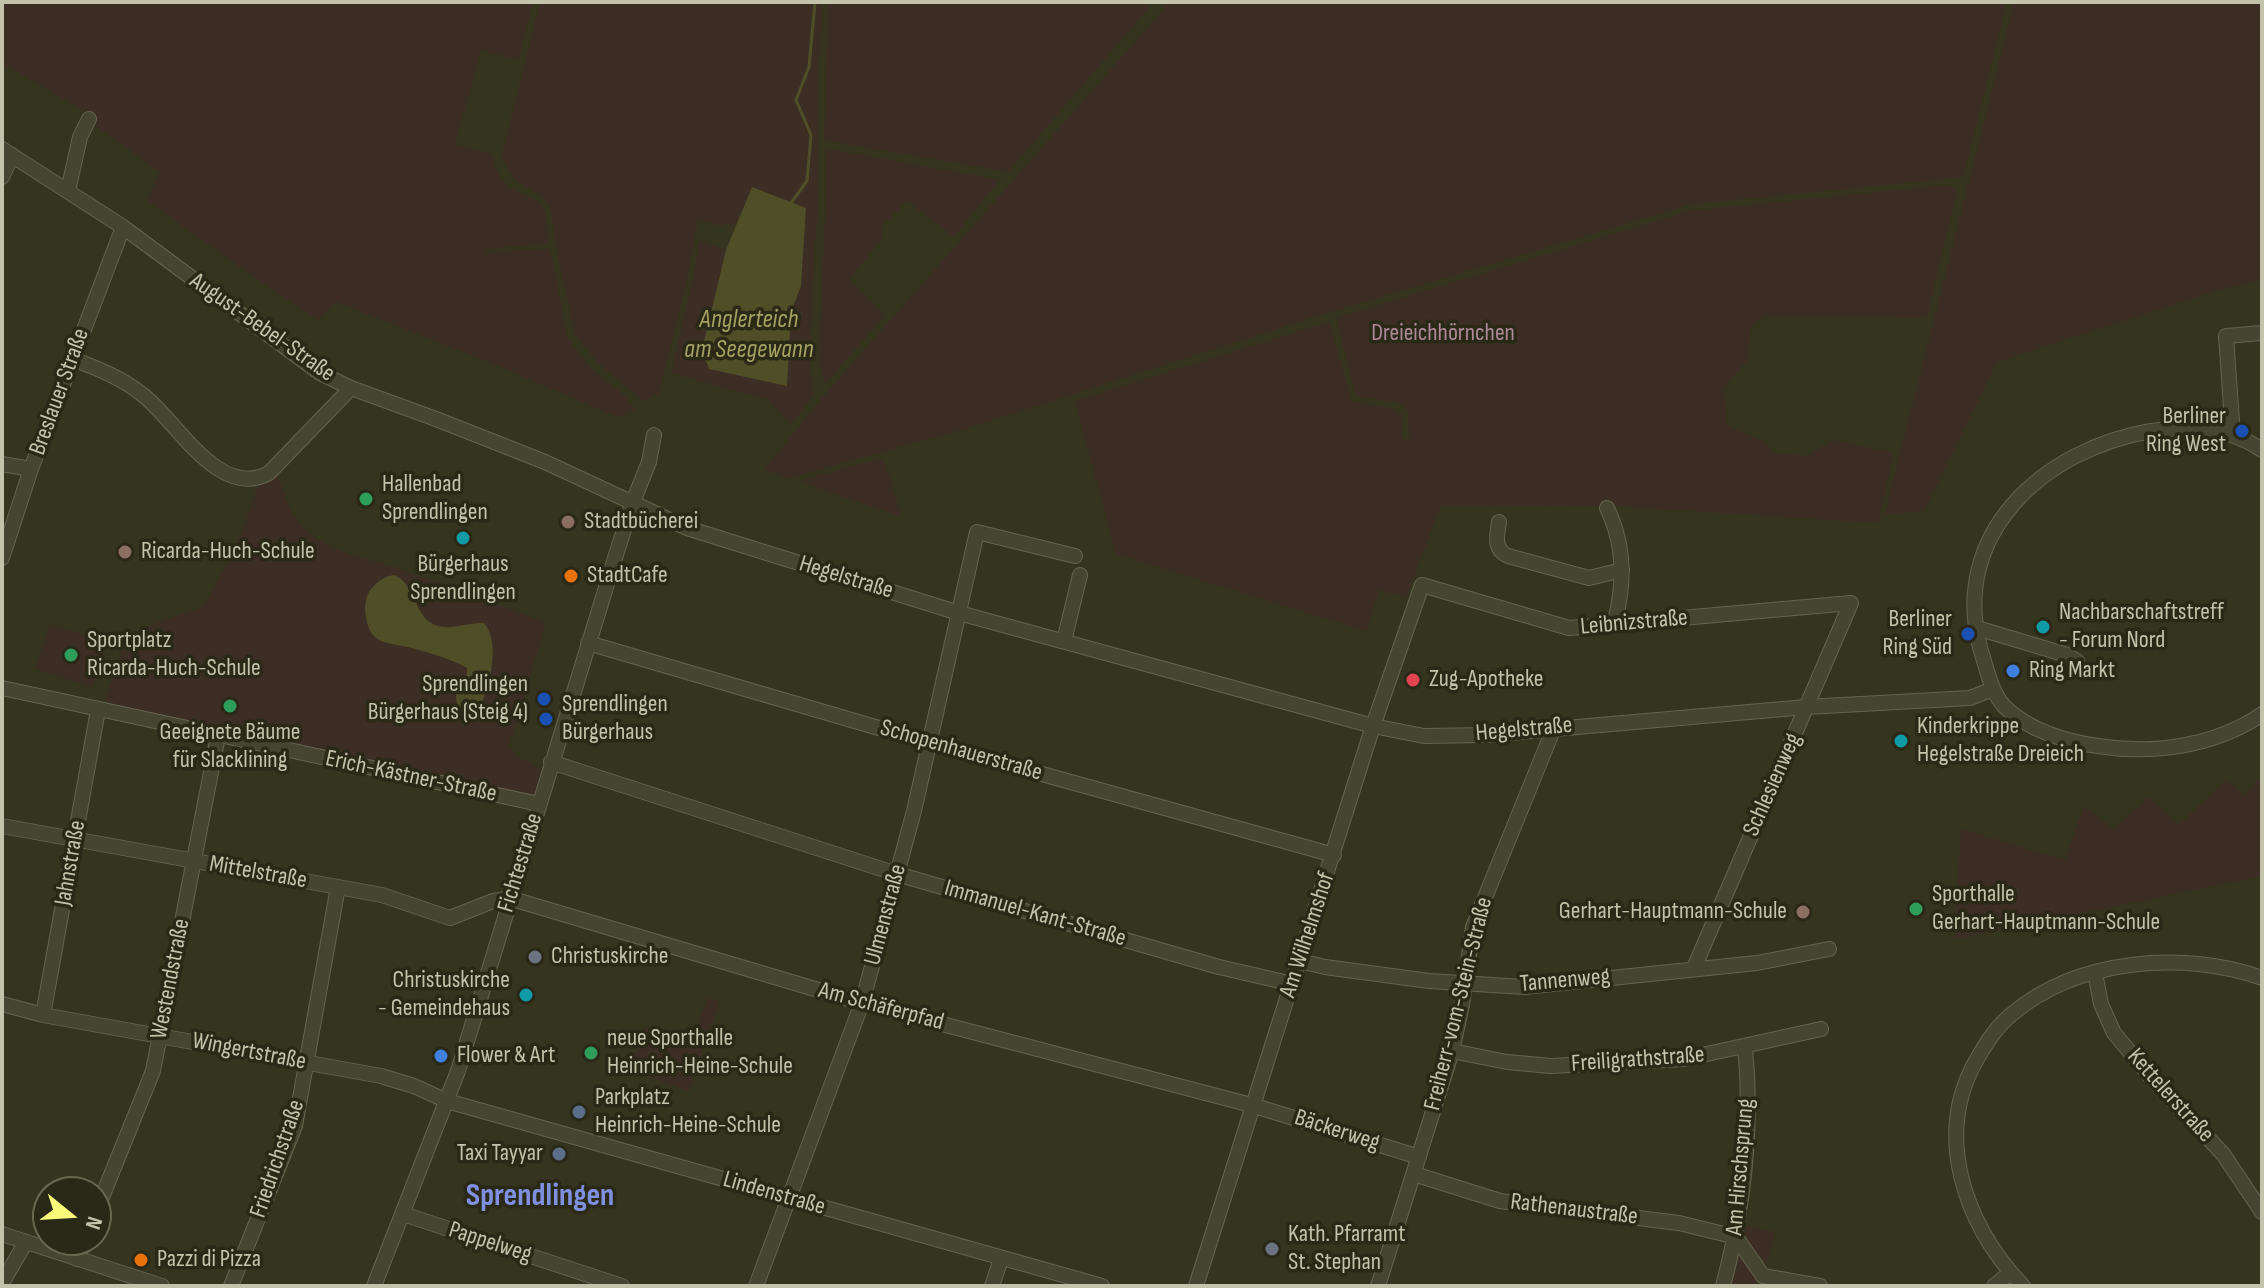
<!DOCTYPE html>
<meta charset="utf-8">
<style>
body{margin:0}
#map{position:relative;width:2264px;height:1288px;overflow:hidden;background:#35341e;font-family:"Sofia Sans Condensed",sans-serif}
canvas{display:block}
.frame{position:absolute;inset:0;border:4px solid #c3c3ab;pointer-events:none}
.north{position:absolute;left:32px;top:1176px;width:80px;height:80px;box-sizing:border-box;background:#2a2917;border:2px solid #676752;border-radius:50%;rotate:108deg;font-size:22px;font-weight:700;line-height:32px;text-align:center;color:#c3c3ab}
.north::after{content:'';display:block;margin:auto;width:28px;height:36px;background:#f9fa79;clip-path:polygon(50% 0,100% 100%,50% 72%,0 100%)}
</style>
<div id="map">
<canvas width="2264" height="1288"></canvas>
<div class="frame"></div>
<div class="north">N</div>
</div>
<script>
const ctx = document.querySelector('canvas').getContext('2d');
ctx.lineJoin = 'round';
function fill(path, color) { ctx.fillStyle = color; ctx.fill(path, 'evenodd'); }
function strokePath(path, color, width, dash) { ctx.strokeStyle = color; ctx.lineWidth = width; ctx.lineCap = dash ? 'butt' : 'round'; ctx.setLineDash(dash || []); ctx.stroke(path); }
function drawText(font, color, halo, rows, align = 'center') {
  ctx.font = font + ' "Sofia Sans Condensed",sans-serif'; ctx.lineWidth = 7; ctx.setLineDash([]); ctx.textBaseline = 'middle'; ctx.strokeStyle = halo; ctx.fillStyle = color; for (const [text, x, y, turn = 0] of rows) {
    ctx.save(); ctx.translate(x, y); ctx.rotate((+turn || 0) * Math.PI / 180); ctx.textAlign = isNaN(turn) ? turn : align; if (halo) ctx.strokeText(text, 0, 0); ctx.fillText(text, 0, 0); ctx.restore();
  }
}
const green = new Path2D(`
 M2,2h531l-15,58 -37,-10 -26,94 37,10c5,19 9,31 28,39 5,3 13,4 17,8 11,9 10,29 12,42l-63,6v4l64,-5 17,89 24,32 31,24 13,17 -18,7 -126,-54 -155,-61 -18,19 -111,-77 -60,-44 13,-28 -68,-49 -10,-13 -80,-47z
 M540,2h283l-4,58v132l-6,79 -3,91 3,33 -22,30 -22,-25 -98,-27 23,-97 5,-36 27,10 -24,100 89,-38 10,-26 -48,-99 -18,38 -11,-2 -2,3 -24,-6 -10,54 -29,119 -16,8 -46,-39 -22,-28 -19,-87 -5,-37 -6,-12 -27,-16 -10,-11 -6,-17z
 M829,2h325l-146,170 -184,-32z
 M1170,2h837l-44,175 -280,28 -1,2 -352,105 -366,117 -175,49 -25,-8 57,-71z
 M2014,2h248v277l-44,11 -221,72 -73,149 -39,3z
 M825,148l174,32 -45,57 -47,-36 -26,26 2,11 -34,41 36,36 -60,69 -6,-23 7,-169z
 M1949,185l8,6 -30,126 -163,-1 -14,12 -2,31 -24,29 3,38 38,16 10,11 32,3 26,-16 61,13 -16,70 -264,-17 -173,-1 -35,93 -27,-8 -13,41 -250,-77 -41,-153 254,-79 23,79 41,8 10,6 -1,24h7l-1,-29 -12,-8 -40,-6 -20,-78 353,-107z
 M883,458l19,59 -104,-36z
 M276,474c10,19 12,39 28,54 27,26 61,29 96,41 49,17 97,36 146,53l-37,124 11,12 22,11 -8,27 -430,-92 23,-70 77,-28 37,-71 17,-50z
 M50,624l57,18 -15,45 -57,-18z
 M2262,775v101l-308,63 7,-110 104,31 19,-54 30,23 35,-32 30,28 48,-46 17,16z
 M707,998l12,4 -30,89 -59,-21 15,-43 48,14z
 M1746,1226l29,6 -9,33 -22,-30z
 M1738,1252l20,27 -2,7h-24l6,-23z`);
const water = new Path2D(`
 M752,187l54,21 -5,78 -10,26 -4,74 -78,-17 -7,-19 24,-100z
 M394,575c22,9 20,40 39,49 15,8 35,-2 51,-1 19,20 3,74 -9,95l-5,2c-14,-14 -21,-25 -4,-40l1,-12c-9,-7 -47,-18 -59,-21 -21,-5 -38,-2 -42,-30 -2,-8 -1,-17 3,-25 6,-9 15,-16 25,-17z`);
const stream = new Path2D(`
 M791,203l16,-22 4,-46 -15,-35 13,-33 6,-65`);
const minor = new Path2D(`
 M2,149l121,78 197,146 31,15 85,31 109,43 142,66 272,85 414,113 51,10 62,-1 320,-28 164,-9 23,-9
 M2,177l10,-22
 M68,191l12,-54 9,-18
 M72,359c25,9 50,19 71,36 33,25 76,106 126,78l82,-85
 M2233,435l-7,-99 36,-3
 M2262,450c-34,-23 -71,-25 -111,-19 -107,18 -203,103 -170,220 6,18 10,41 23,55 23,24 63,36 94,40 55,9 118,0 164,-32
 M2,464l29,5
 M1607,508c18,37 18,77 7,117
 M1499,522c-2,14 -6,27 9,34l81,22 33,-8
 M2,558l29,-89 92,-242
 M1977,628l90,27 10,6
 M1064,641l16,-66
 M588,643l342,100 404,112
 M2,688l537,116
 M551,762l346,112 322,93 74,17
 M2,826l380,69 68,23 43,-17 16,-3 353,105 393,103 164,51
 M1300,961l25,6 104,14 95,6 233,-24 72,-14
 M2095,973l6,31 13,29 35,42 74,79 39,58
 M2,1004l41,11 338,61 33,10 33,15 655,185
 M43,1015l55,-305
 M1452,1051l55,11 44,4 133,-7 137,-30
 M1414,1174l86,27 179,22 57,14
 M96,1212l57,-141 65,-335
 M403,1214l219,72
 M2,1234l160,52
 M1736,1237l27,39 57,10
 M77,1259l8,-19
 M2,1283l24,-41
 M231,1286l64,-160 43,-239
 M374,1286l84,-215 157,-513 18,-56 16,-40 5,-27
 M756,1286l106,-283 52,-192 63,-279 98,24
 M992,1286l9,-27
 M1196,1286l177,-560 49,-141 147,43 282,-25 -157,365
 M1378,1286l74,-235 10,-46 11,-78 81,-199
 M1723,1286c21,-79 30,-159 22,-240
 M1994,1286l16,-13
 M2023,1286c-58,-61 -91,-151 -45,-229 9,-15 19,-31 34,-43 65,-55 171,-64 250,-36`);
const markers = [
 [2242,431,8,"#1a4fb4"],
 [366,499,8,"#2e9e5b"],
 [568,522,8,"#8d6e63"],
 [463,538,8,"#0f9aa8"],
 [125,552,8,"#8d6e63"],
 [571,576,8,"#e8710a"],
 [2043,627,8,"#0f9aa8"],
 [1968,634,8,"#1a4fb4"],
 [71,655,8,"#2e9e5b"],
 [2013,671,8,"#3f7fe0"],
 [1413,680,8,"#e0444e"],
 [544,699,8,"#1a4fb4"],
 [230,706,8,"#2e9e5b"],
 [546,719,8,"#1a4fb4"],
 [1901,741,8,"#0f9aa8"],
 [1916,909,8,"#2e9e5b"],
 [1803,912,8,"#8d6e63"],
 [535,957,8,"#6b7280"],
 [526,995,8,"#0f9aa8"],
 [591,1053,8,"#2e9e5b"],
 [441,1056,8,"#3f7fe0"],
 [579,1112,8,"#5c6f8a"],
 [559,1154,8,"#5c6f8a"],
 [1272,1249,8,"#6b7280"],
 [141,1260,8,"#e8710a"]
];
const streetNames = [
 ["August-Bebel-Straße",262,328,35],
 ["Breslauer Straße",60,392,-70],
 ["Hegelstraße",846,578,17],
 ["Leibnizstraße",1634,623,-5],
 ["Hegelstraße",1524,730,-5],
 ["Schopenhauerstraße",961,751,16],
 ["Erich-Kästner-Straße",411,777,12],
 ["Schlesienweg",1773,785,-66],
 ["Jahnstraße",71,863,-80],
 ["Fichtestraße",521,863,-73],
 ["Mittelstraße",258,873,10],
 ["Immanuel-Kant-Straße",1035,914,16],
 ["Ulmenstraße",886,915,-75],
 ["Am Wilhelmshof",1308,935,-72],
 ["Westendstraße",171,979,-79],
 ["Tannenweg",1565,981,-5],
 ["Freiherr-vom-Stein-Straße",1459,1004,-76],
 ["Am Schäferpfad",881,1007,15],
 ["Wingertstraße",249,1052,11],
 ["Freiligrathstraße",1638,1060,-4],
 ["Kettelerstraße",2170,1096,48],
 ["Bäckerweg",1337,1131,18],
 ["Friedrichstraße",278,1159,-71],
 ["Am Hirschsprung",1741,1167,-85],
 ["Lindenstraße",774,1194,16],
 ["Rathenaustraße",1574,1210,7],
 ["Pappelweg",490,1243,18]
];
const parkNames = [
 ["Dreieichhörnchen",1443,334]
];
const poiNames = [
 ["Berliner",2226,417,"right"],
 ["Ring West",2226,445,"right"],
 ["Hallenbad",382,485],
 ["Sprendlingen",382,513],
 ["Stadtbücherei",584,522],
 ["Ricarda-Huch-Schule",141,552],
 ["Bürgerhaus",463,565,"center"],
 ["Sprendlingen",463,593,"center"],
 ["StadtCafe",587,576],
 ["Nachbarschaftstreff",2059,613],
 ["- Forum Nord",2059,641],
 ["Berliner",1952,620,"right"],
 ["Ring Süd",1952,648,"right"],
 ["Sportplatz",87,641],
 ["Ricarda-Huch-Schule",87,669],
 ["Ring Markt",2029,671],
 ["Zug-Apotheke",1429,680],
 ["Sprendlingen",528,685,"right"],
 ["Bürgerhaus (Steig 4)",528,713,"right"],
 ["Sprendlingen",562,705],
 ["Bürgerhaus",562,733],
 ["Kinderkrippe",1917,727],
 ["Hegelstraße Dreieich",1917,755],
 ["Geeignete Bäume",230,733,"center"],
 ["für Slacklining",230,761,"center"],
 ["Sporthalle",1932,895],
 ["Gerhart-Hauptmann-Schule",1932,923],
 ["Gerhart-Hauptmann-Schule",1787,912,"right"],
 ["Christuskirche",551,957],
 ["Christuskirche",510,981,"right"],
 ["- Gemeindehaus",510,1009,"right"],
 ["neue Sporthalle",607,1039],
 ["Heinrich-Heine-Schule",607,1067],
 ["Flower & Art",457,1056],
 ["Parkplatz",595,1098],
 ["Heinrich-Heine-Schule",595,1126],
 ["Taxi Tayyar",543,1154,"right"],
 ["Kath. Pfarramt",1288,1235],
 ["St. Stephan",1288,1263],
 ["Pazzi di Pizza",157,1260]
];
const waterNames = [
 ["Anglerteich",749,320],
 ["am Seegewann",749,350]
];
const districtNames = [
 ["Sprendlingen",540,1197]
];
fill(green, '#3c2e25');
fill(water, '#504e27');
strokePath(stream, '#504e27', 3);
strokePath(minor, '#64644f', 16);
strokePath(minor, '#464531', 14);
for (const [x, y, r, color] of markers) { const dot = new Path2D(); dot.arc(x, y, r, 0, 2 * Math.PI); ctx.fillStyle = color; ctx.fill(dot); strokePath(dot, '#2a2917', 3); }
drawText('24px', '#c3c3ab', '#2a2917', streetNames);
drawText('24px', '#ae8a98', '#2a2917', parkNames);
drawText('24px', '#c3c3ab', '#2a2917', poiNames, 'left');
drawText('italic 26px', '#a4a162', '#2a2917', waterNames);
drawText('bold 32px', '#7f90e0', '#2a2917', districtNames);
</script>
